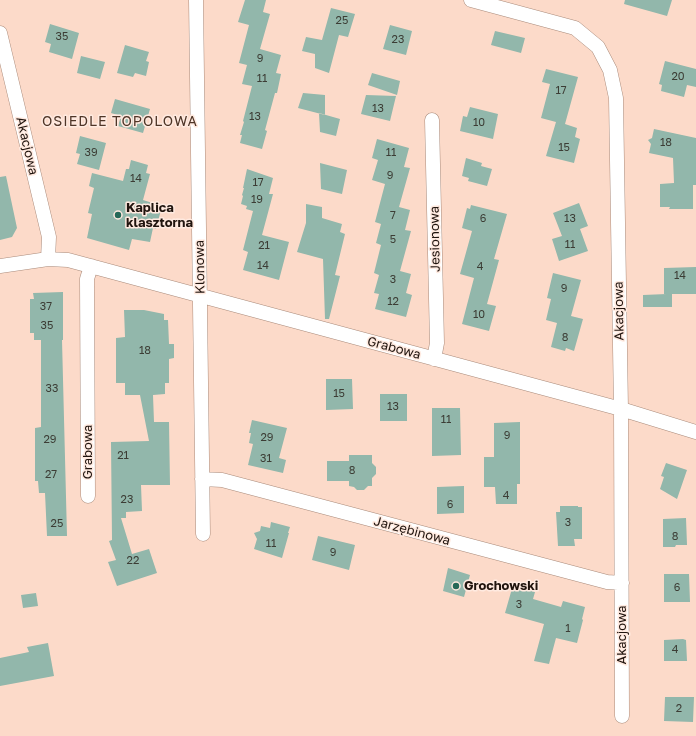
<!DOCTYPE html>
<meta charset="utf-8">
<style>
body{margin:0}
canvas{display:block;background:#fcdac9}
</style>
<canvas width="696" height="736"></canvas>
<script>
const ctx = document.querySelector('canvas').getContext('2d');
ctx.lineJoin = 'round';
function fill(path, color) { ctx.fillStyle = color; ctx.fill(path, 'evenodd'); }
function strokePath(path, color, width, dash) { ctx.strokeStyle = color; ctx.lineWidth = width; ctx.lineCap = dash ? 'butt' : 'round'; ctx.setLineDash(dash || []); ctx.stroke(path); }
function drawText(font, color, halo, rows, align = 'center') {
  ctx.font = font + ' "Golos Text",sans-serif'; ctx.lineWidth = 3; ctx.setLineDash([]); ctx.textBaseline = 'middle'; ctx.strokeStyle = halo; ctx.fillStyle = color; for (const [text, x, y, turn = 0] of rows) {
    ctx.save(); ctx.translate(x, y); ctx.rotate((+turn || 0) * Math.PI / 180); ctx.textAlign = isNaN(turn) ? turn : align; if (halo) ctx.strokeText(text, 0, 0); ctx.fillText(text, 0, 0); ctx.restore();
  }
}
const building = new Path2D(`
 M245,0h21l-3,12 7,2 -10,35 21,6 -5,18 5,1 -4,19h-2l-10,37 2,1 -5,18 -22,-6 2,-8h-2l4,-13 -1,-1 9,-35 -10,-2 5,-19 -8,-2 10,-38 -11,-3z
 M625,0h47l-5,16 -43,-12z
 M331,8l24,6 -7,23 -9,-2 -10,38 -14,-5v-14l-13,-3 4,-14 16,3z
 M50,24l29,9 -7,26 -23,-7 2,-8 -6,-2z
 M390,25l22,6 -6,24 -23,-6z
 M495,31l30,7 -4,15 -30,-8z
 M125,45l24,7 -3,9 3,1 -3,14 -11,-3 -2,4 -16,-4z
 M81,56l24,6 -5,17 -23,-6z
 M665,61l31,8v18l-9,-2 -3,12 -23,-6 1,-6 -3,-1z
 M546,69l32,8 -13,47 12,4 -2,9 5,2 -6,24 -28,-7 10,-34 -15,-4 9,-34 -8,-2z
 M372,73l28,8 -3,14 -29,-10z
 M303,93l22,2v20l-27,-7z
 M366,95l30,1 -6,25 -29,-7z
 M115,99l35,10 -7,24 -25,-7 3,-10 -10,-3z
 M470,107l28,7 -5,25 -33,-8 3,-15 4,1z
 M319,113l21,6 -4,17 -16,-4z
 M654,129l42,9v47h-3v24h-24l1,-2h-10v-23l14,-1 -1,-25 -24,-5 2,-9 -3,-4 4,-2z
 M80,136l26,7 -7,27 -22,-6 3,-10 -4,-1z
 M377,139l32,9 -5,19 6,1 -11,39 11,3 -5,20 6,1 -11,40 11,3 -5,19 6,2 -6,22 -31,-8 4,-15 -5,-1 5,-18 -5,-2 7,-28 -5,-2 5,-19 -6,-2 10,-38 -13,-4 6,-20 -6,-2z
 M466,158l16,5 -1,3 11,3 -5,17 -19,-5 1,-3 -7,-2z
 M131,160l17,5 -2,8 4,1 -7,26 19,6 -6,23 -3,-1 -3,14 -18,-3 -3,11 -42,-12 5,-24 -4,-1 6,-25 -5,-2 3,-13 31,8 3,-12h3z
 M320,163l27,7 -5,24 -21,-5z
 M247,169l26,9 -4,16h4l-11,41 27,7 -10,38 -36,-10 5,-18 -5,-2 10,-39 -7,-2 1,-3 -6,-2 2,-8 -1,-1 2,-7h-1z
 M6,176l11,52 -5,9 -12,3v-63z
 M579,203l9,23 -8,3 8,22 -29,10 -7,-22 10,-3 -9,-23z
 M306,204l16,3v11l20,6 -2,8 5,2 -10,41 5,1 -11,43h-4l-2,-60 -26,-7 9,-29z
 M471,205l36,9 -13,45 5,1 -12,44 9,2 -7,25 -27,-7 12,-46 -14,-4 12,-43 -10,-3 5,-20 3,1z
 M696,267v27h-24v13h-29v-12l24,-1h-3v-26z
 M553,273l28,7 -10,36 12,3 -9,32 -8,-3 -1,3 -14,-4 6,-24 -11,-3 5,-21 -4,-1z
 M63,292v48h-1l5,196h-20l-2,-43h-6l-1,-12h-3v-53l6,-1v-87h-7v-7h-4v-34h4l-1,-6z
 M124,310h20l20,4v6h4l1,24h5v14l-5,1v24h-4v11l-12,1 1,27h15l1,63h-29l1,26 -16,1v6h-5l11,36 17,-5 8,24 -40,13 -9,-24 8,-2 -7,-19 3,-1 -1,-98 38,-1 -9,-46h-15v-12h-9v-45l9,-1z
 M326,379h26l1,30 -27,1z
 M380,394h27v27h-27z
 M432,408h28l1,47 -29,1z
 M252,420l35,8 -8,30 7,2 -3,13 -35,-8 5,-21 -4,-1 2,-10h-2z
 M520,422v62h-3v20h-21l-1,-17h-11v-30h10v-34z
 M349,455h23v8l4,4v7l-4,4v8h-4l-4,4h-7l-3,-3 -5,-1v-5h-22v-20h22z
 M666,463l21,7 -10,29 -17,-10 4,-12 -3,-1z
 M464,486v27l-27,1v-27z
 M560,506h18v1h4v32h-8l1,7h-17l-2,-34h4z
 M686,518l1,27h-11l-1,2h-12v-28z
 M271,522l19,5 -2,6h1l-7,25 -28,-9 3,-10 -3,-6 6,-2 1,-5 9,2z
 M318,536l37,9 -6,25 -37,-10z
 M448,568l22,7 -6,22 -21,-6z
 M664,574h25l1,28h-26z
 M513,585l22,7 -2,7 28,8 2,-6 22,6 -3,12 1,1 -6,23 -21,-5 -7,26 -15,-3 10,-37 -39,-11z
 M36,593l2,13 -15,2 -2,-13z
 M683,639l3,1 1,21h-23v-21z
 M48,643l6,33 -54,10v-28l29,-6 -2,-5z
 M665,697h29l-1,25 -29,-1z`);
const minor = new Path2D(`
 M196,0l7,534
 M471,0l104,28 23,19 12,23 6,28 5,311 1,307
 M0,33l49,204 -1,22
 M432,120l5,223 -3,16
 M0,266l48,-7 20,1 553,149 75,23
 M202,479l20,1 385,102 15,1
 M88,496l-1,-217 4,-13`);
const markers = [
 [118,215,4,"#266857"],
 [456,586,4,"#266857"]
];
const numberNames = [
 ["25",342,21],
 ["35",62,37],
 ["23",398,40],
 ["9",260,59],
 ["20",678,77],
 ["11",262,79],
 ["17",561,91],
 ["13",378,109],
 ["13",255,117],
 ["10",479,123],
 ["18",666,143],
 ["15",564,148],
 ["39",91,153],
 ["11",391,153],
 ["9",390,176],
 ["14",136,179],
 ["17",258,183],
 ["19",257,200],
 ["7",393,216],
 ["6",483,219],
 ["13",570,219],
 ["5",393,240],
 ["11",570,245],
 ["21",264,246],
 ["14",263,266],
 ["4",480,267],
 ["14",680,276],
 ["3",393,280],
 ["9",564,289],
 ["12",393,302],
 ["37",46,307],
 ["10",479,315],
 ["35",47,326],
 ["8",565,338],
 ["18",145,351],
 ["33",52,389],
 ["15",339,394],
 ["13",393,407],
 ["11",446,420],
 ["9",507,436],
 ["29",267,438],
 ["29",50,440],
 ["21",123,456],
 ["31",266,459],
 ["8",352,471],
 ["27",51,475],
 ["4",506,496],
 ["23",127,500],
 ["6",450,505],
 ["3",568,523],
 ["25",57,524],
 ["8",675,537],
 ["11",271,544],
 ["9",333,553],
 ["22",133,561],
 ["6",677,588],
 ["3",519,605],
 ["1",568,629],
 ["4",675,650],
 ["2",679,709]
];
const streetNames = [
 ["Akacjowa",27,146,77],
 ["Jesionowa",435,239,-91],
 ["Klonowa",200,267,-91],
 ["Akacjowa",619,311,-91],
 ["Grabowa",394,348,15],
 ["Grabowa",88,452,-90],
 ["Jarzębinowa",412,531,15],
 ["Akacjowa",622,635,-90]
];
const poiNames = [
 ["Kaplica",126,208],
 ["klasztorna",126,223],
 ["Grochowski",464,586]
];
const neighbourhoodNames = [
 ["OSIEDLE TOPOLOWA",120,122]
];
fill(building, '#92b7ab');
strokePath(minor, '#aa8b7b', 15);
strokePath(minor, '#fff', 14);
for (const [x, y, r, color] of markers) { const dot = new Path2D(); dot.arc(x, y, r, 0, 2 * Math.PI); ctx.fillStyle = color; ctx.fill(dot); strokePath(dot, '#ffeae0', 1.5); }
drawText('11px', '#3c3d35', null, numberNames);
drawText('13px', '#20140e', '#ffeae0', streetNames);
drawText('bold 13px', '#20140e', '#ffeae0', poiNames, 'left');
ctx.letterSpacing = '1px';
drawText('14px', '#4f3527', '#ffeae0', neighbourhoodNames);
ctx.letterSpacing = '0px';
</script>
